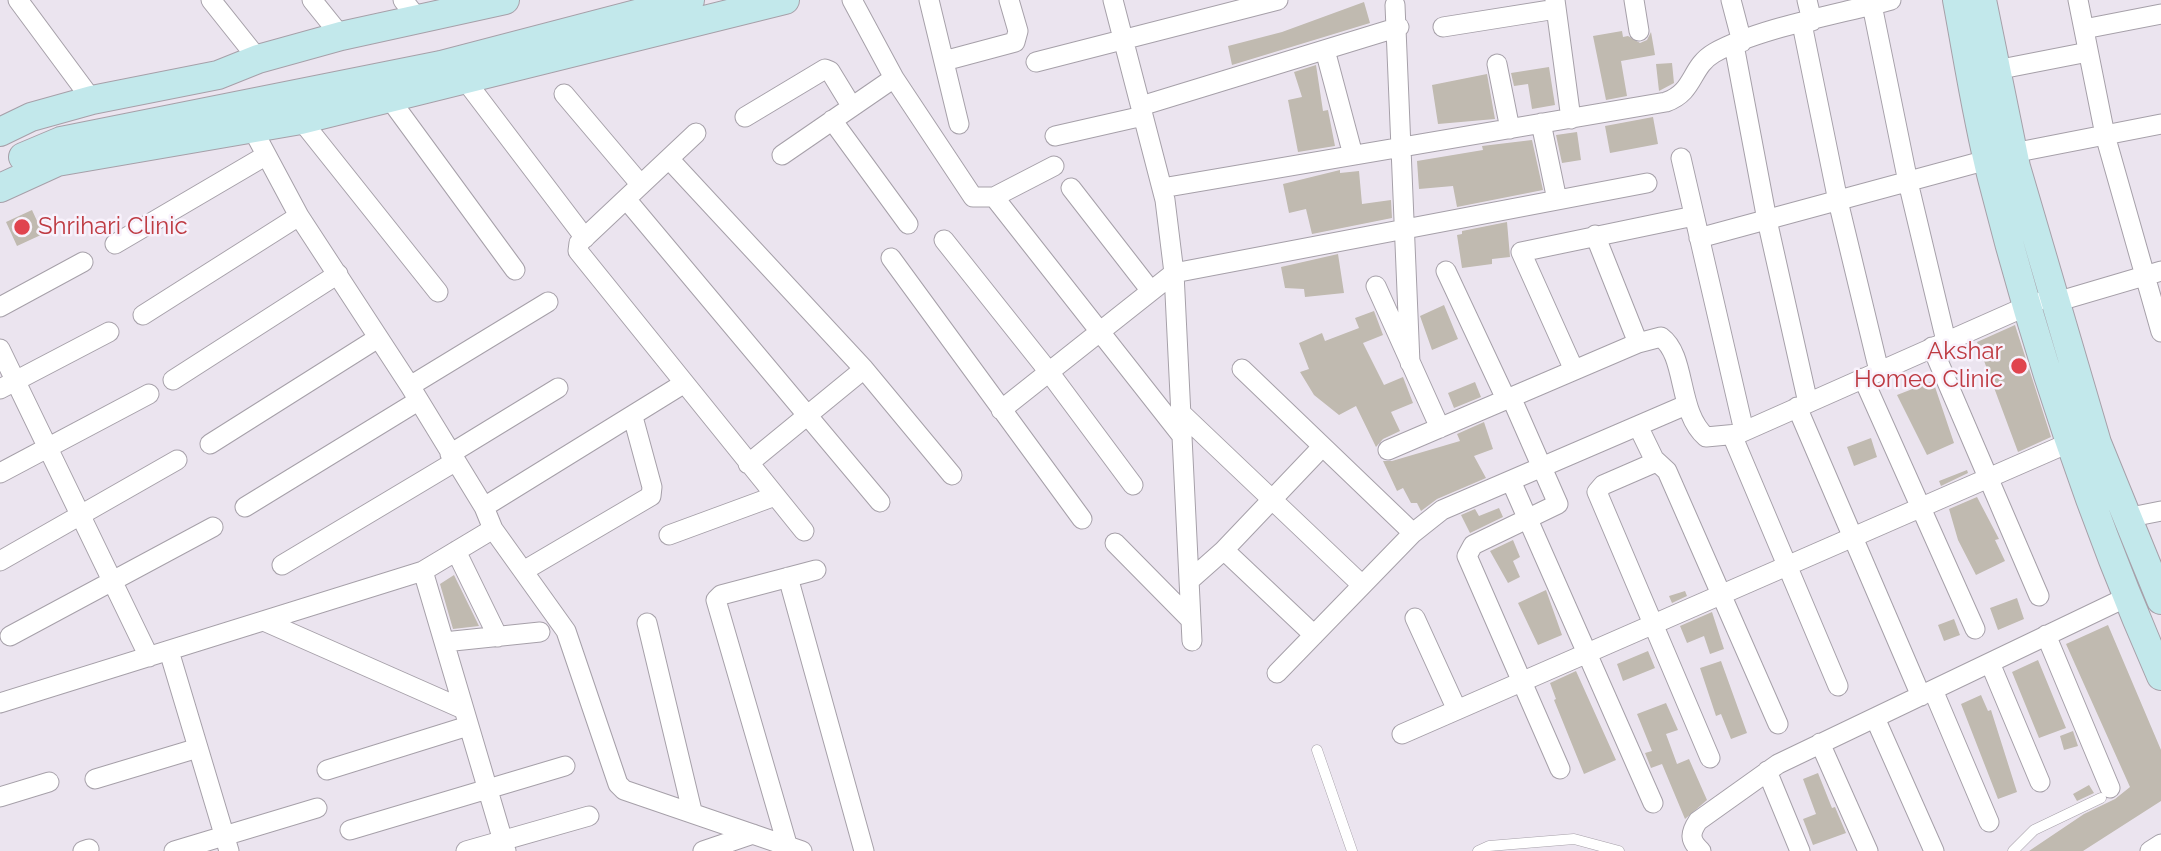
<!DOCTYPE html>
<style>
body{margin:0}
canvas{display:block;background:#ebe4ef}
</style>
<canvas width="2161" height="851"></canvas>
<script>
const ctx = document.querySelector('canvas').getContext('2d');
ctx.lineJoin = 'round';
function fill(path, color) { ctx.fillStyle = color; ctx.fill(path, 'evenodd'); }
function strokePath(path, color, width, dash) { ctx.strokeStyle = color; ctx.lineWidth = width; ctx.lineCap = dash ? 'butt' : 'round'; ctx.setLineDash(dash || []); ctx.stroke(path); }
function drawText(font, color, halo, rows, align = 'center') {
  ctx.font = font + ' Raleway,sans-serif'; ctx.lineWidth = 5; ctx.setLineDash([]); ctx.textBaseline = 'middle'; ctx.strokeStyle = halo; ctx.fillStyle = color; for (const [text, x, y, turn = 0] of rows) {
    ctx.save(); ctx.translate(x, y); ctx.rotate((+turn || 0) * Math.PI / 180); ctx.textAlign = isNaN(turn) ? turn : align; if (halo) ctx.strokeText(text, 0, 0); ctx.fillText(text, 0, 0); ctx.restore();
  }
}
const building = new Path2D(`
 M1364,2l6,21 -138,42 -4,-19 54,-14z
 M1622,31l1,6 5,-1 12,7 7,-3 4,-8 4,23 -34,6 6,35 -21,4 -13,-64z
 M1672,63l2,20 -15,8 -3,-27z
 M1316,65l7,46 5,-1 7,36 -37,6 -10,-52 14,-3 -8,-25z
 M1549,67l6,38 -23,4 -4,-25 -14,2 -3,-13z
 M1487,74l8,45 -57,5 -6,-39z
 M1653,117l5,27 -48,9 -5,-27z
 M1577,132l4,28 -19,3 -6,-28z
 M1532,140l11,50 -86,17 -4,-21 -34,3 -2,-28 66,-11 -1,-4z
 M1340,170v3l19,-2 3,33 29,-4 1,18 -80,16 -6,-25 -17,4 -6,-29z
 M32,210l11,24 -26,12 -11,-24z
 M1507,222l3,35 -18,2v5l-30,4 -5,-33 5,-1v-3z
 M1338,254l6,39 -39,4 -1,-8 -19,-1 -4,-21z
 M1444,305l14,34 -26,11 -12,-34z
 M1374,311l9,24 -20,8 21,42 19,-8 10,26 -22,9 9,19 -17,8 -7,8 -20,-41 -17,9 -25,-20 -14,-23 9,-3 -10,-26 23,-10 3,8 34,-13 -4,-10z
 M2015,325l36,112 -33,15 -41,-110z
 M1933,381l21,62 -27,12 -30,-60z
 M1475,382l6,15 -27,11 -6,-15z
 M1484,422l9,27 -19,7 12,22 -49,21 -16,12 -4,-8h-6l-8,-15 -6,3 -14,-30h9l68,-20 -3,-7z
 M1871,438l6,19 -23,9 -7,-19z
 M1967,470l1,3 -27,13 -2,-5z
 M1977,497l22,42 -4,1 10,21 -29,14 -18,-35 -9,-31z
 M1499,508l4,9 -33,16 -9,-18 14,-6 4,7z
 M1513,540l7,17 -7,4 7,16 -12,6 -18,-32z
 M454,575l25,51 -26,3 -13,-45z
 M1546,590l16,45 -24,10 -20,-42z
 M1685,591l2,5 -15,7 -3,-7z
 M2017,598l7,21 -26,11 -8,-22z
 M1712,612l12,37 -14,5 -6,-18 -17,7 -7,-17z
 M1954,619l6,16 -16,6 -6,-16z
 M2108,625l53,125v51l-78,50h-54l55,-37 31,-15 15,-12 -64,-143z
 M1648,651l7,17 -32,13 -6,-17z
 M2038,660l28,68 -27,10 -27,-66z
 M1721,661l26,72 -16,6 -10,-25 -5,2 -16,-48z
 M1576,671l40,89 -32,14 -30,-74 2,-1 -6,-16z
 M1981,695l7,16 3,-1 26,82 -19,7 -37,-95z
 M1666,703l12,27 -12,4 11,30 12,-5 18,41 -22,19 -23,-55 -11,4 -6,-15 7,-2 -15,-37z
 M2073,731l5,15 -14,4 -4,-14z
 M1818,773l14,35 3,-1 11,26 -33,12 -10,-26 13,-5 -13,-35z
 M2089,785l5,8 -17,8 -4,-7z`);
const lane = new Path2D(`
 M1317,750l35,101
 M1478,851l11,-5 85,-7 45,12
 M2013,851l21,-21 67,-32`);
const street = new Path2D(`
 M18,0l74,100
 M211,0l47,59
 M312,0l29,36
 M403,0l15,19
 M852,0l42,78 79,119h21l60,-31
 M929,0l30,124
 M1113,0l52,200 9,73 18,368
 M1555,0l16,119
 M1634,0l5,31
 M1731,0l11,42
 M1807,0l5,21
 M2078,0l27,135 56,197
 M1395,5l15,358
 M1872,5l36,177 38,159
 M1802,24l36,177 41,170
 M1443,27l113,-18
 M2084,29l77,-15
 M1734,45l33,175 41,183
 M1325,50l28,105
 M944,61l71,-19 3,-11 -9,-31
 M1036,62l242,-62
 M1497,64l13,65
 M1996,70l92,-18
 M465,80l120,158
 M564,94l77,91
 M389,98l126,172
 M1141,106l258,-79
 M745,117l80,-48 5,2 22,36
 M301,120l137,172
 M832,120l76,104
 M1541,123l16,77
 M696,133l-117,110 -1,8 226,280
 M1055,136l88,-20
 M782,155l112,-77
 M1681,158l63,273
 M669,159l195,210 88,106
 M1071,188l80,103
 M1162,188l504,-86c29,-10 24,-35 48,-49 44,-25 126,-39 177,-53
 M994,197l188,239
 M626,199l254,303
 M1595,235l43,108
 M1699,238l314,-85 148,-29
 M944,240l105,132 84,113
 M115,244l150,-88
 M891,258l191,261
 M1446,271l60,128
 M1376,286l64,142
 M2056,302l105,-31
 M0,307l83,-45
 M143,315l156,-99
 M1932,347l107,249
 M0,349l149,308
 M1242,369l171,164
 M1574,370l-53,-118 173,-36
 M1863,378l112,251
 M173,380l165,-106
 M410,386l138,-84
 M0,389l109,-57
 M1511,397l47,107 -85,41 -6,11 93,213
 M1797,407l124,289
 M1001,410l173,-137 473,-90
 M1181,413l181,172
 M1638,426l16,33 13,12 111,253
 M1732,435l106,251
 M210,444l168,-106
 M1388,450l250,-107 23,-6c26,19 16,75 45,100l32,-3 298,-132
 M450,454l108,-66
 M1656,462l-53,23 -6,7 113,266
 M748,464l116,-95
 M0,473l149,-79
 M1511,481l142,322
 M245,507l173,-106
 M484,507l199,-123
 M2126,518l35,-7
 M493,529l73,102 52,153 6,6 178,61
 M669,535l106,-39
 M1115,543l76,77
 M1224,550l90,85
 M456,551l42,86
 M0,561l177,-101
 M282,565l174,-104
 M525,570l126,-74 1,-9 -19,-70
 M423,571l83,280
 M788,577l76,274
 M1189,581l35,-31 98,-103
 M1415,618l42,92
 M266,622l197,87
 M647,623l45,188
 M2046,635l64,153
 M10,636l203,-109
 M444,642l96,-10
 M169,651l60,200
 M1990,663l50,119
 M1277,673l136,-140 29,-23 244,-105
 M1933,690l56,132
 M0,703l423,-132 70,-42 -9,-22 -74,-121 -111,-170 -46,-86
 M1875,718l59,133
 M1402,734l678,-296
 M1820,743l48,108
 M327,770l141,-44
 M1767,771l33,80
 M95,779l103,-31
 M0,797l49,-15
 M350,830l215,-64
 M83,851l6,-2
 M174,851l143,-43
 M466,851l123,-35
 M703,851l50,-17
 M789,851l-73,-251 5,-5 95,-25
 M1701,851c-12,-11 -11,-18 -3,-30l80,-57 349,-167
 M2150,851l11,-7`);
const secondary = new Path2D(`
 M1957,0c11,59 20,119 35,178 43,170 98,337 169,498
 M1982,0l34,167 81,276 64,157
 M0,132l31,-15 61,-17 126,-25 40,-16 83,-23 164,-36
 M23,157l38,-16 380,-76 249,-65
 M0,188l57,-26 244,-42 484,-120`);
const markers = [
 [22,227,9,"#e0444e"],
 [2019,366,9,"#e0444e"]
];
const healthNames = [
 ["Shrihari Clinic",38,227],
 ["Akshar",2003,352,"right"],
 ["Homeo Clinic",2003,380,"right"]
];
fill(building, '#c0bab0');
strokePath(lane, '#a6a0a9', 11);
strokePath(street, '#a6a0a9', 21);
strokePath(secondary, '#a6a0a9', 30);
strokePath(lane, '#fff', 10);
strokePath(street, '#fff', 19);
strokePath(secondary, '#c2e8eb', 28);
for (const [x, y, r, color] of markers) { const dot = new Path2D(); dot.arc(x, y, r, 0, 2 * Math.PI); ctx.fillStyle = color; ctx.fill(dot); strokePath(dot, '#f8f2fc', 2.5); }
drawText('24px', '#be3a42', '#f8f2fc', healthNames, 'left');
</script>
